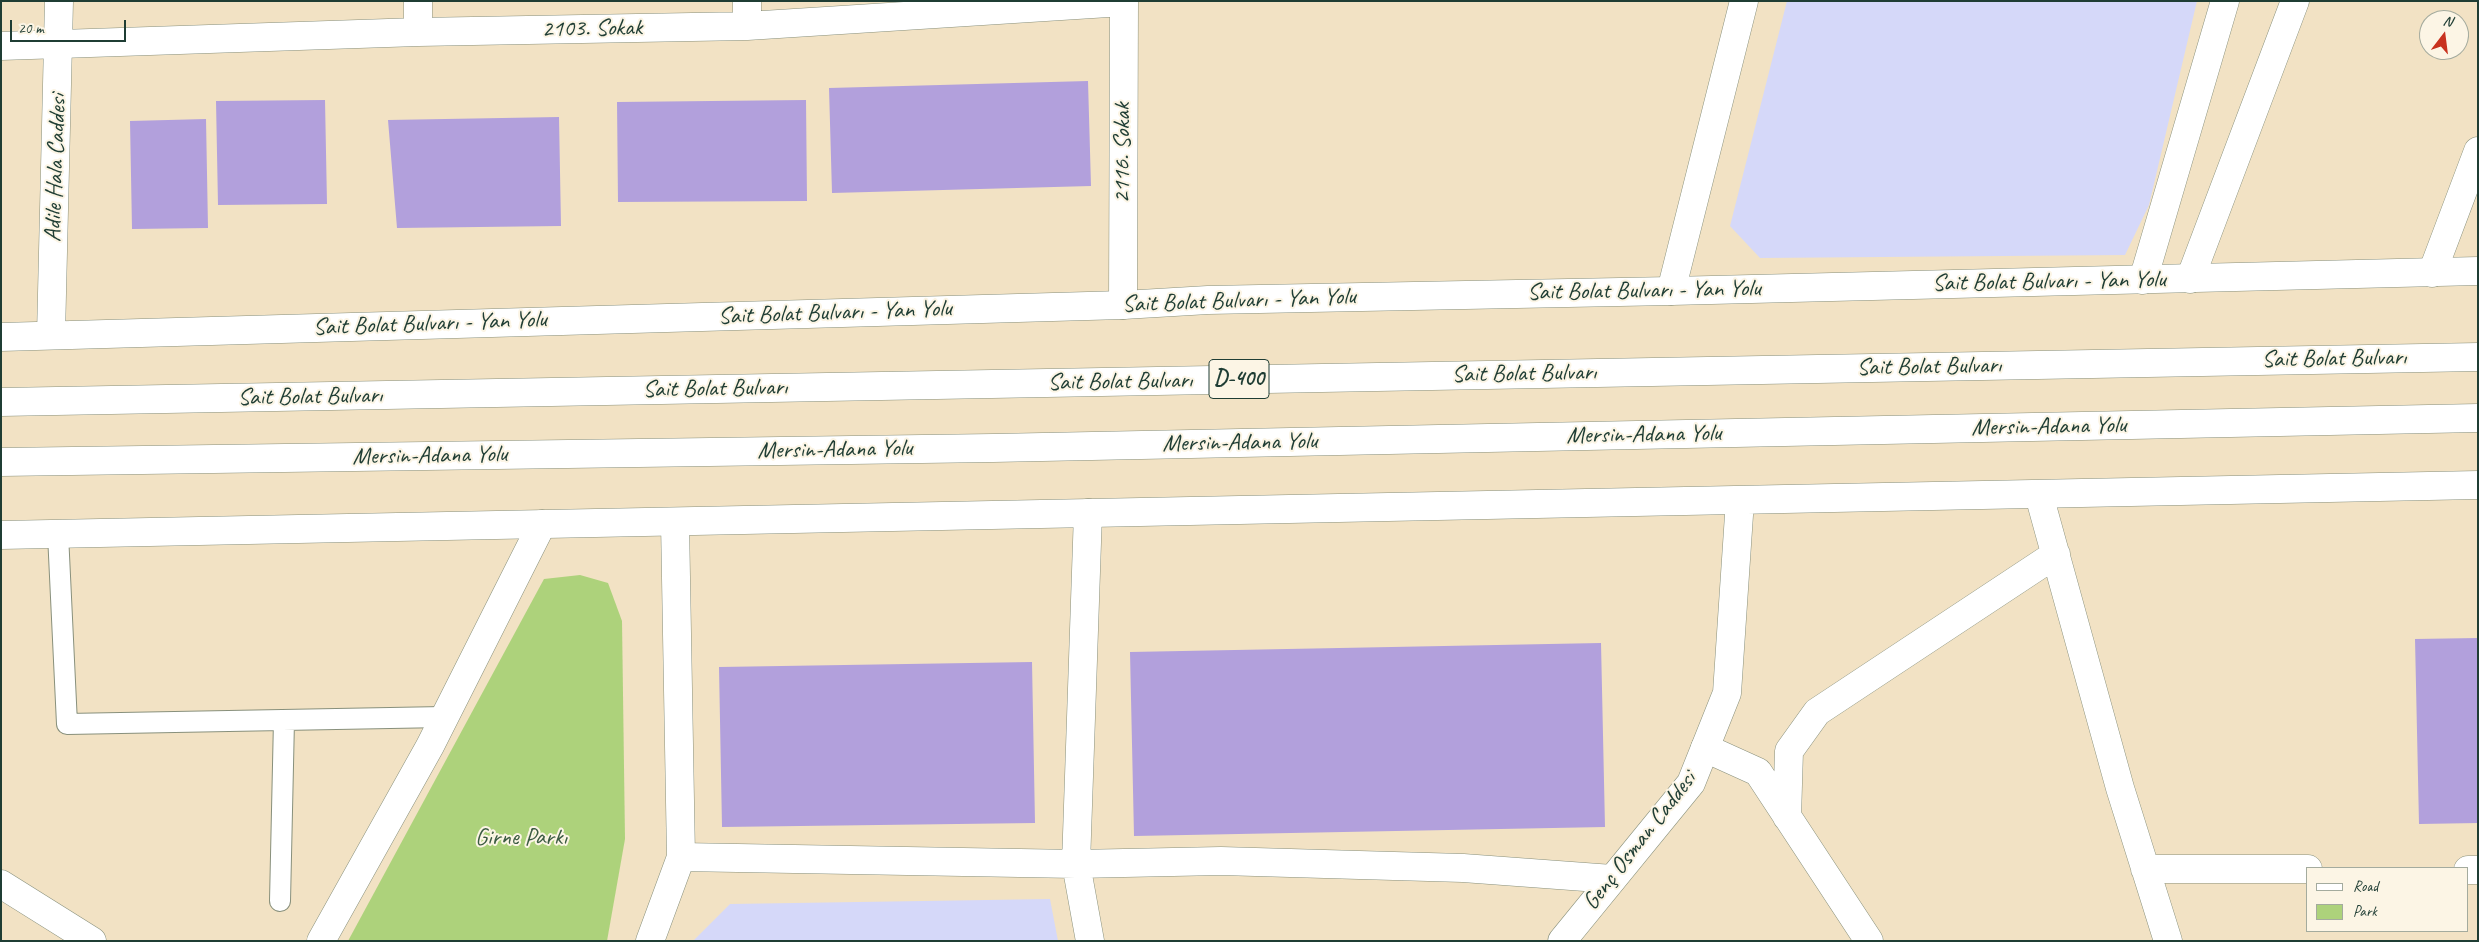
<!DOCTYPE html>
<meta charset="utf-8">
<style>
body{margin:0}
#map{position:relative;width:2479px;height:942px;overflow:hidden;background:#f2e2c4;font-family:Caveat,sans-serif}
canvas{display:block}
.frame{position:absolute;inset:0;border:2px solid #1f3d34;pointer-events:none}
.legend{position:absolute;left:2306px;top:867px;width:162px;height:65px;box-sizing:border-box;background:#fcf5e5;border:1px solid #a4ab9e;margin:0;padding:6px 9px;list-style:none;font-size:15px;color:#1f3d34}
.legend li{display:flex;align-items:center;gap:10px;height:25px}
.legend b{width:25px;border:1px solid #a4ab9e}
.north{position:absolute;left:2419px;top:10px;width:50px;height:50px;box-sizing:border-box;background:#fcf5e5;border:1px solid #a4ab9e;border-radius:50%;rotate:15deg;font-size:14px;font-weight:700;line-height:20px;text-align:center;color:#1f3d34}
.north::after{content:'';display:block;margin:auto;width:18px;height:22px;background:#c8321e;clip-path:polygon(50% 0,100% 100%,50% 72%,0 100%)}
.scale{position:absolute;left:10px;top:20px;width:116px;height:22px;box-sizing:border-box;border:2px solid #1f3d34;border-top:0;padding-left:6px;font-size:15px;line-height:18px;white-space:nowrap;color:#1f3d34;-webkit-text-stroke:4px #fcf5e5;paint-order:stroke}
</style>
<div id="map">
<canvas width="2479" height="942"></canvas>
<div class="frame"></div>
<ul class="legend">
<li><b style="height:6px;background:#fff"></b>Road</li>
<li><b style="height:14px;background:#add27b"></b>Park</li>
</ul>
<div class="north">N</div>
<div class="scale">20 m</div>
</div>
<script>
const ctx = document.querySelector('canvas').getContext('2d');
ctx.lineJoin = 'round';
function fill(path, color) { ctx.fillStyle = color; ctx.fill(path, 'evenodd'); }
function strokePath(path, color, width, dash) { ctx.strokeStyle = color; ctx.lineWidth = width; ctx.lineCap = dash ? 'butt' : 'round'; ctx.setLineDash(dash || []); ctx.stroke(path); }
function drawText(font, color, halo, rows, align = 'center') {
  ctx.font = font + ' Caveat,sans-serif'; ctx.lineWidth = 4; ctx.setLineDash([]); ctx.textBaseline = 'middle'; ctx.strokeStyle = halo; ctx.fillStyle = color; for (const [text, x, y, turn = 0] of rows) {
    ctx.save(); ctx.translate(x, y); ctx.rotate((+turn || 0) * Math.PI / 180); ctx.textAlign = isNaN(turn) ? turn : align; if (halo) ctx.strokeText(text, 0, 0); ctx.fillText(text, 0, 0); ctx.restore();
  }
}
const built = new Path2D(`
 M1787,1h410l-48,204 -24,50 -365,3 -30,-32z
 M1050,899l8,42h-365l37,-37z`);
const green = new Path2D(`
 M580,575l28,8 14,38 3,218 -18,102h-259l196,-362z`);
const building = new Path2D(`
 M1088,81l3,105 -259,7 -3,-105z
 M325,100l2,104 -109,1 -2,-104z
 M806,100l1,101 -189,1 -1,-100z
 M559,117l2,109 -164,2 -9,-108z
 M206,119l2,109 -76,1 -2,-108z
 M2478,638v185l-59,1 -4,-185z
 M1601,643l4,184 -471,9 -4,-184z
 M1032,662l3,161 -313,4 -3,-160z`);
const lane = new Path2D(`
 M58,534l9,190 377,-7
 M280,901l4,-181`);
const street = new Path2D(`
 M418,1v31
 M747,1v25
 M1,46l417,-14 329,-6 377,-24
 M2432,273l46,-122
 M2190,279l105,-278
 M2143,280l82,-279
 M1671,291l73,-290
 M1123,305l1,-304
 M2039,495l81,293 48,153
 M1088,513l-12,351 14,77
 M1705,748l53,24 111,169
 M1787,817l2,-66 28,-39 239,-158
 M681,857l395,7 145,-3 242,7 149,11
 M2145,869h163
 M2468,870h10
 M1,884l91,57
 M321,941l109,-195 112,-222
 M650,941l31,-84 -6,-335`);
const secondary = new Path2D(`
 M51,335l8,-334
 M1,337l1122,-32 85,-5 463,-9 807,-20
 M1,535l2477,-50
 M1562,941l129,-158 36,-90 13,-193`);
const highway = new Path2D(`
 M1,402l2477,-45
 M1,462l992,-14 1485,-30`);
const shields = [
 [1239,379,60]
];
const shieldNames = [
 ["D-400",1239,379]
];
const streetNames = [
 ["2103. Sokak",592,29,-1],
 ["2116. Sokak",1123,153,-90],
 ["Adile Hala Caddesi",56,168,-88],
 ["Sait Bolat Bulvarı - Yan Yolu",2049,282,-1],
 ["Sait Bolat Bulvarı - Yan Yolu",1644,291,-1],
 ["Sait Bolat Bulvarı - Yan Yolu",1239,301,-2],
 ["Sait Bolat Bulvarı - Yan Yolu",835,313,-2],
 ["Sait Bolat Bulvarı - Yan Yolu",430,324,-2],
 ["Sait Bolat Bulvarı",2334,359,-1],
 ["Sait Bolat Bulvarı",1929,367,-1],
 ["Sait Bolat Bulvarı",1524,374,-1],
 ["Sait Bolat Bulvarı",1120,382,-1],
 ["Sait Bolat Bulvarı",715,389,-1],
 ["Sait Bolat Bulvarı",310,397,-1],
 ["Mersin-Adana Yolu",2049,427,-1],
 ["Mersin-Adana Yolu",1644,435,-1],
 ["Mersin-Adana Yolu",1240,443,-1],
 ["Mersin-Adana Yolu",835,450,-1],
 ["Mersin-Adana Yolu",430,456,-1],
 ["Genç Osman Caddesi",1640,841,-52]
];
const parkNames = [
 ["Girne Parkı",521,838]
];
fill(built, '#d5d8f9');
fill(green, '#add27b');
fill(building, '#b2a0dc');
strokePath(lane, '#88907c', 22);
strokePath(street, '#88907c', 29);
strokePath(secondary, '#88907c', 29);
strokePath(highway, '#88907c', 29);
strokePath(lane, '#fff', 20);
strokePath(street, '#fff', 28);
strokePath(secondary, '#fff', 28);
strokePath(highway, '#fff', 28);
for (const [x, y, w] of shields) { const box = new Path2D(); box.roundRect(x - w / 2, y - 19.5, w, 39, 4); ctx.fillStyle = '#fcf5e5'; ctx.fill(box); strokePath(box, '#1f3d34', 1); }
drawText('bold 22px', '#1f3d34', null, shieldNames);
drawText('24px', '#1f3d34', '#fcf5e5', streetNames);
drawText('24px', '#3b5b42', '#fcf5e5', parkNames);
</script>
